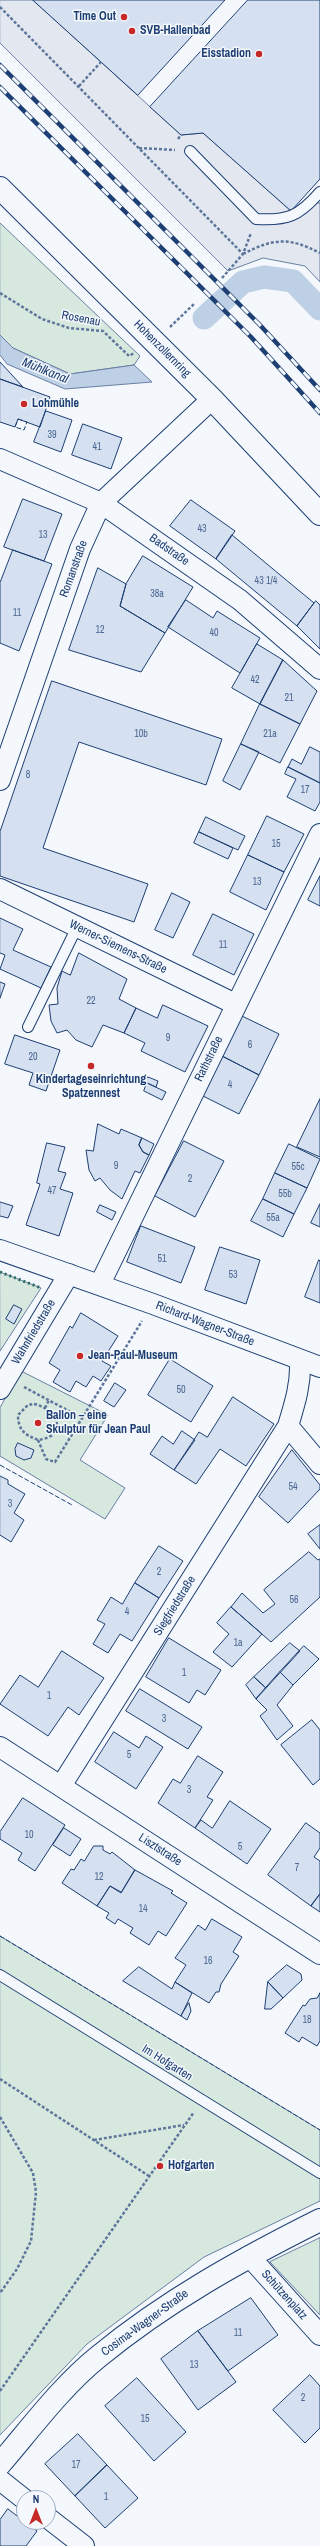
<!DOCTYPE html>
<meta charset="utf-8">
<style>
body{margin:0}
#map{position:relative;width:320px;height:2546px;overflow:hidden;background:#f4f7fb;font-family:"Archivo Narrow",sans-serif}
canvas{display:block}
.north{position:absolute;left:16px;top:2490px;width:40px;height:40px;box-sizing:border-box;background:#f4f7fb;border:1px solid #9eadc5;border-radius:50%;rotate:0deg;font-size:11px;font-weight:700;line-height:16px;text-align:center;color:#1d3f73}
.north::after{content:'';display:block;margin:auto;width:14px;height:18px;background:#c62828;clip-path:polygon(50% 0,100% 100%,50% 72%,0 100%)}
</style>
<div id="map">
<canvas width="320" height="2546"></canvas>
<div class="north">N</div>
</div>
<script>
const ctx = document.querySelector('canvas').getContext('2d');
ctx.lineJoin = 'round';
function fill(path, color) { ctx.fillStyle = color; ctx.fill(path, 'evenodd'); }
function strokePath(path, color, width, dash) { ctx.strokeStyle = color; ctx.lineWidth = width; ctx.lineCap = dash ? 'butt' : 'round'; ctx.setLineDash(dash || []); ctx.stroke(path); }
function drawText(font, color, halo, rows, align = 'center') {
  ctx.font = font + ' "Archivo Narrow",sans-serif'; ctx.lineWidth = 3; ctx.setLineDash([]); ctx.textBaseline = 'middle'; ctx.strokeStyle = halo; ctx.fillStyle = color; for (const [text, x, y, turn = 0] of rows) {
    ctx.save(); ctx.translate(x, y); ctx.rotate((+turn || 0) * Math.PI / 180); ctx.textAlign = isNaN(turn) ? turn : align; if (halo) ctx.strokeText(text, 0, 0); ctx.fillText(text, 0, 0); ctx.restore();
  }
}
const green = new Path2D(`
 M0,223l140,133 -6,9 -64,9 -57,-26 -13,-13z
 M0,1272l41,16 -41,63z
 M21,1371l87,44 -28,45 45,28 -20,31 -105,-63v-48z
 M0,1936l320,194v71l-116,56 -117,87 -87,91z
 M320,2238v77l-50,-53z`);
const parking = new Path2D(`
 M0,0h33l148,135 22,-2 88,78 19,-8h10v79l-15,-16 -42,-8 -35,13 -228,-228z`);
const water = new Path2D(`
 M0,335l13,13 57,26 64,-9 18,17 -87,7 -58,-25 -7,-9z`);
const canal = new Path2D(`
 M204,318l39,-36 21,-5 29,4 27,28`);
const building = new Path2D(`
 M33,0h192l-87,95z
 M248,0h72v179l-29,32 -88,-78 -22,2 -31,-28z
 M0,362l23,25 -23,-8z
 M0,379l50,18 -10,30 -22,-8 -3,8 -15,-5z
 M46,411l26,9 -11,32 -27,-10z
 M83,424l39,14 -11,31 -39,-14z
 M23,499l39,15 -18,47 -40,-14z
 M191,500l44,31 -19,28 -46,-33z
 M232,535l82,68 -17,23 -81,-67z
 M13,550l39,14 -33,87 -19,-8v-60z
 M143,556l50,31 -28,46 -45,-27 6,-22z
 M98,568l28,16 -6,22 45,27 -24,39 -72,-22z
 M186,600l27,18 4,-7 43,27 -20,35 -72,-46z
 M316,601l4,4v44l-23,-23z
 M257,644l26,16 -23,44 -28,-16z
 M283,660l34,31 -17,33 -40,-20z
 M52,681l170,58 -16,46 -127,-43 -36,106 105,36 -14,38 -134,-46v-44z
 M260,704l40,20 -20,39 -39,-19z
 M241,744l18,8 -19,38 -17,-9z
 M310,747l10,5v31l-32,-16 4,-8 9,5z
 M288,767l32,16v19l-5,9 -28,-14 9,-18 -11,-5z
 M267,816l37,18 -20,38 -36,-17z
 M206,817l39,19 -7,14 -39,-18z
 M199,832l34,16 -5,11 -34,-16z
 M248,855l36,17 -18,38 -36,-18z
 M320,876v30l-12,-6z
 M172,893l18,9 -17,36 -18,-8z
 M213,914l41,20 -20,41 -41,-20z
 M0,918l23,11 -10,21 38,17 -10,21 -41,-19 5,-14 -5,-2z
 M79,953l48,26 -8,20 17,9 -12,25 -21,-8 -11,22 -16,-7 -9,-10 -10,3 -6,-12 -2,-16 9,-1 -1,-16 5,-17 8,4z
 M0,982l5,2 -5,14z
 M163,1005l45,21 -23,46 -44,-21 4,-8 -21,-10 12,-25 21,10z
 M242,1016l37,18 -20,41 -37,-19z
 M15,1035l45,15 -14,41 -17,-6 4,-12 -28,-9z
 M222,1056l37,19 -20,39 -38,-19z
 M148,1077l10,4 -2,6 -11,-5z
 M147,1083l19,9 -4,8 -18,-9z
 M320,1099v58l-23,-10z
 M98,1124l21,10 2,-5 21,9 -3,7 4,7 6,3 -9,18 -5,-2 -13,28 -12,-9 -10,-12 -5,3 -6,-11 -3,-20 7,1z
 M142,1138l12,6 -5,11 -6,-3 -4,-7z
 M184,1141l40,20 -29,56 -40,-21z
 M47,1143l18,4 -7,24 8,2 -6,16 13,4 -14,43 -33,-11 14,-41 -3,-1z
 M289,1144l31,15 -13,29 -32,-15z
 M275,1173l32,15 -13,26 -31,-15z
 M263,1199l31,15 -11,23 -32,-16z
 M0,1202l13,4 -5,12 -8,-2z
 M320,1204v23l-9,-4z
 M100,1205l16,7 -4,8 -15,-8z
 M141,1226l54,21 -14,36 -54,-21z
 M220,1247l40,13 -14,44 -41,-14z
 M319,1260l1,1v42l-15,-6z
 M14,1305l8,4 -8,15 -8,-5z
 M81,1313l37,23 -16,25 9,5 -10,15 -8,-5 -7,11 -10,-6 -6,11 -17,-10 7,-12 -11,-7 21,-37 2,2z
 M170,1359l43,27 -22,36 -43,-27z
 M115,1383l11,7 -12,17 -10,-6z
 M233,1397l41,27 -28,42 -26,-17 -24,35 -22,-14 25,-38 8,5z
 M182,1431l13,9 -21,30 -24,-16 12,-18 11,8z
 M18,1443l16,7 -3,8 -7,2 -8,-4 -1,-7z
 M292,1450l28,35v4l-32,34 -29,-26z
 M0,1476l8,4v4l17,10 -11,19 10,7 -13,22 -11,-7z
 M320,1525v24l-12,-15z
 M159,1546l24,15 -24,37 -24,-15z
 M309,1552l9,8 2,-1v38l-49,45 -40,-35 11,-14 21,20 12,-9 -11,-14z
 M135,1583l24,15 -27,43 -12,-7 -12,19 -15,-9 12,-20 -8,-4 14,-23 11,7z
 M231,1607l31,27 -30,33 -19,-15 16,-18 -12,-11z
 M169,1638l52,32 -16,25 -8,-5 -8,13 -43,-26z
 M290,1643l10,8 -34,37 -12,-11z
 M304,1646l15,13 -26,26 -13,-13z
 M62,1651l42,27 -25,37 -11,-8 -20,29 -48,-32 20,-29 18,12z
 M280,1672l13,13 -16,20 16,21 -16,14 -17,-24 7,-6 -11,-11z
 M254,1677l12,11 -10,11 -10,-14z
 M140,1689l62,38 -14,22 -62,-38z
 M312,1720l8,10v49l-7,6 -32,-40z
 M114,1732l25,16 7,-12 17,11 -27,42 -41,-27z
 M198,1756l25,16 -16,25 6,3 -18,28 -37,-25 15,-24 7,4z
 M23,1798l42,27 -30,46 -17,-11 4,-7 -22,-14v-7z
 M230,1801l41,28 -24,35 -52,-36 6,-8 11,8z
 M306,1823l14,10v15l-6,9 6,4v33l-9,12 -43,-31z
 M64,1828l17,11 -11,17 -17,-11z
 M94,1846h9v4l7,4 2,-2 23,18 -14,23 -11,-7 -13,20 -35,-23 9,-14 3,1 7,-11 3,2z
 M135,1870l38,21 -2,2 16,10 -21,33 -8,-5 -9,14 -19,-12 3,-5 -15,-9 -3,5 -9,-6 3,-5 -12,-7 13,-20 11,6z
 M320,1894v18l-9,-6z
 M212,1919l30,18 -9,15 6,4 -18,28 -2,8h-3l-7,11 -34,-21 11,-17 -11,-7 23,-33 7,5z
 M287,1965l14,9 1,6 -19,18 -15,-16z
 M139,1967l33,22 3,-7 17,11 -11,23 -58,-35z
 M268,1982l15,16 -12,11h-6z
 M320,1993v48l-3,5 -15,-9 -3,5 -14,-9 18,-28 2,1 5,-7 7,-1z
 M189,2003l2,8 -4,9 -6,-4z
 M251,2298l27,37 -50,36 -30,-40z
 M198,2331l38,51 -38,28 -37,-51z
 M310,2375l10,11v42l-15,15 -32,-33z
 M137,2378l49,54 -32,29 -49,-55z
 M78,2434l29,31 -32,31 -30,-32z
 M107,2465l31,33 -33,30 -30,-32z
 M8,2509l29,22 -11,15h-26v-26z`);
const path = new Path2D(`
 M0,7l243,247
 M79,86l22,-24
 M178,139l3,-4
 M139,148l36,2
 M243,254c31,-16 46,-17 77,-1
 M222,278l21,-24 8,-21
 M0,293l42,26 27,9 34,3 26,25 5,-3
 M170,327l24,-23
 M24,1387l58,31
 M34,1404c24,5 35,32 4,36 -13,-5 -20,-10 -20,-25l10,-10z
 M45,1408l4,-8
 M38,1440l8,19 9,3 87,-141
 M0,2079l149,97
 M0,2117l33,56 3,19 -5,49 -14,28 -17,24
 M94,2140l90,-15
 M0,2391l194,-279`);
const service = new Path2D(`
 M190,151l66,68c32,2 43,-3 64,-27
 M28,1027l49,-100
 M0,1975l320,198`);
const minor = new Path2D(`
 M0,459l101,44 139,97 80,69
 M0,780l80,-231 21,-46 111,-104
 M0,889l235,115
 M0,1250l153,54 167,63
 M100,1284l220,-450
 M0,1389l69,-115
 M288,1426l32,38
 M0,1747l320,207
 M61,1786l227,-360c7,-23 13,-42 12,-65
 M249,2256l71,79
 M0,2480l24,19
 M48,2518l36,28`);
const secondary = new Path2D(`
 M0,2464c31,-36 61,-77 98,-107 68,-56 144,-98 222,-137`);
const primary = new Path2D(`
 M0,188l212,211 108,115`);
const rail = new Path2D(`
 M0,65l259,259 61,66
 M0,87l251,250 69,76`);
const hedge = new Path2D(`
 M0,1272l41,16`);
const fence = new Path2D(`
 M18,419l9,3 -3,8 -9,-3z
 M0,1465l72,40
 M0,1936l320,194`);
const markers = [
 [124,17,4,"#c62828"],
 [132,31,4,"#c62828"],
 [259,54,4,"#c62828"],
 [24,404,4,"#c62828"],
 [91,1066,4,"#c62828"],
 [80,1356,4,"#c62828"],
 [38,1423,4,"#c62828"],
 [160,2166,4,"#c62828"]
];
const numberNames = [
 ["39",52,435],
 ["41",97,447],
 ["43",202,529],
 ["13",43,535],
 ["43 1/4",266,581],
 ["38a",157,594],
 ["11",17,613],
 ["12",100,630],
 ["40",214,633],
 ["42",255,680],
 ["21",289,698],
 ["10b",141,734],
 ["21a",270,734],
 ["8",28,775],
 ["17",305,790],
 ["15",276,844],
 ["13",257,882],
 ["11",223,945],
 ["22",91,1001],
 ["9",168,1038],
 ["6",250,1045],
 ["20",33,1057],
 ["4",230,1085],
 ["9",116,1166],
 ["55c",298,1167],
 ["2",190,1179],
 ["47",52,1191],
 ["55b",285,1194],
 ["55a",273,1218],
 ["51",162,1259],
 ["53",233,1275],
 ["50",181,1390],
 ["54",293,1487],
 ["3",10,1504],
 ["2",159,1572],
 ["56",294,1600],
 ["4",127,1612],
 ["1a",238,1643],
 ["1",184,1673],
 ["1",49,1696],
 ["3",164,1719],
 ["5",129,1755],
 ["3",189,1790],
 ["10",29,1835],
 ["5",240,1847],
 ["7",297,1868],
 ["12",99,1877],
 ["14",143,1909],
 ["16",208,1961],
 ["18",307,2020],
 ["11",238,2333],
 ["13",194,2365],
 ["2",303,2398],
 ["15",145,2419],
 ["17",76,2465],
 ["1",106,2497]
];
const poiNames = [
 ["Time Out",116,17,"right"],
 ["SVB-Hallenbad",140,31],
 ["Eisstadion",251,54,"right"],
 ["Lohmühle",32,404],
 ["Kindertageseinrichtung",91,1080,"center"],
 ["Spatzennest",91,1094,"center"],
 ["Jean-Paul-Museum",88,1356],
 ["Ballon – eine",46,1416],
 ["Skulptur für Jean Paul",46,1430],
 ["Hofgarten",168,2166]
];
const streetNames = [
 ["Rosenau",81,319,11],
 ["Hohenzollernring",162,349,45],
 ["Badstraße",169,550,35],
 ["Romanstraße",74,569,-70],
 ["Werner-Siemens-Straße",118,947,26],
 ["Rathstraße",209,1059,-64],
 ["Richard-Wagner-Straße",205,1324,21],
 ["Wahnfriedstraße",34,1332,-59],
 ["Siegfriedstraße",175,1606,-58],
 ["Lisztstraße",160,1850,33],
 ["Im Hofgarten",167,2063,32],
 ["Schützenplatz",284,2295,48],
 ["Cosima-Wagner-Straße",145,2323,-36]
];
const waterNames = [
 ["Mühlkanal",45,371,22]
];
fill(green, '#d7e8df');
strokePath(green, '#687fa3', 1);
fill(parking, '#e3e8f0');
strokePath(parking, '#687fa3', 1);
fill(water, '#bed0e5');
strokePath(water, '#687fa3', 1);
strokePath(canal, '#bed0e5', 23);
fill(building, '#d5e0f0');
strokePath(building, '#1d3f73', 1);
strokePath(service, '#1d3f73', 12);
strokePath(minor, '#1d3f73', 22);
strokePath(secondary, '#1d3f73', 24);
strokePath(primary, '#1d3f73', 24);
strokePath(path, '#5e769c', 2.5, [3, 2]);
strokePath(service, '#f4f7fb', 10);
strokePath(minor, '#f4f7fb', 20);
strokePath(secondary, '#f4f7fb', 22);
strokePath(primary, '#f4f7fb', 22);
strokePath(rail, '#1d3f73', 4.5);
strokePath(rail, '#f4f7fb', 3, [9]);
strokePath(hedge, '#2c6c60', 3, [2, 3]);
strokePath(fence, '#1d3f73', 1, [5, 2]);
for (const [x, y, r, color] of markers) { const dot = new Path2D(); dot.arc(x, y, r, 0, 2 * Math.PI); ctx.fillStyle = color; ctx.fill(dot); strokePath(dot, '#f4f7fb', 1.5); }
drawText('10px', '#4b6792', null, numberNames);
drawText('bold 12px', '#1d3f73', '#f4f7fb', poiNames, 'left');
drawText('12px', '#1d3f73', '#f4f7fb', streetNames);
drawText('italic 13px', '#1d3f73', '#f4f7fb', waterNames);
</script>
